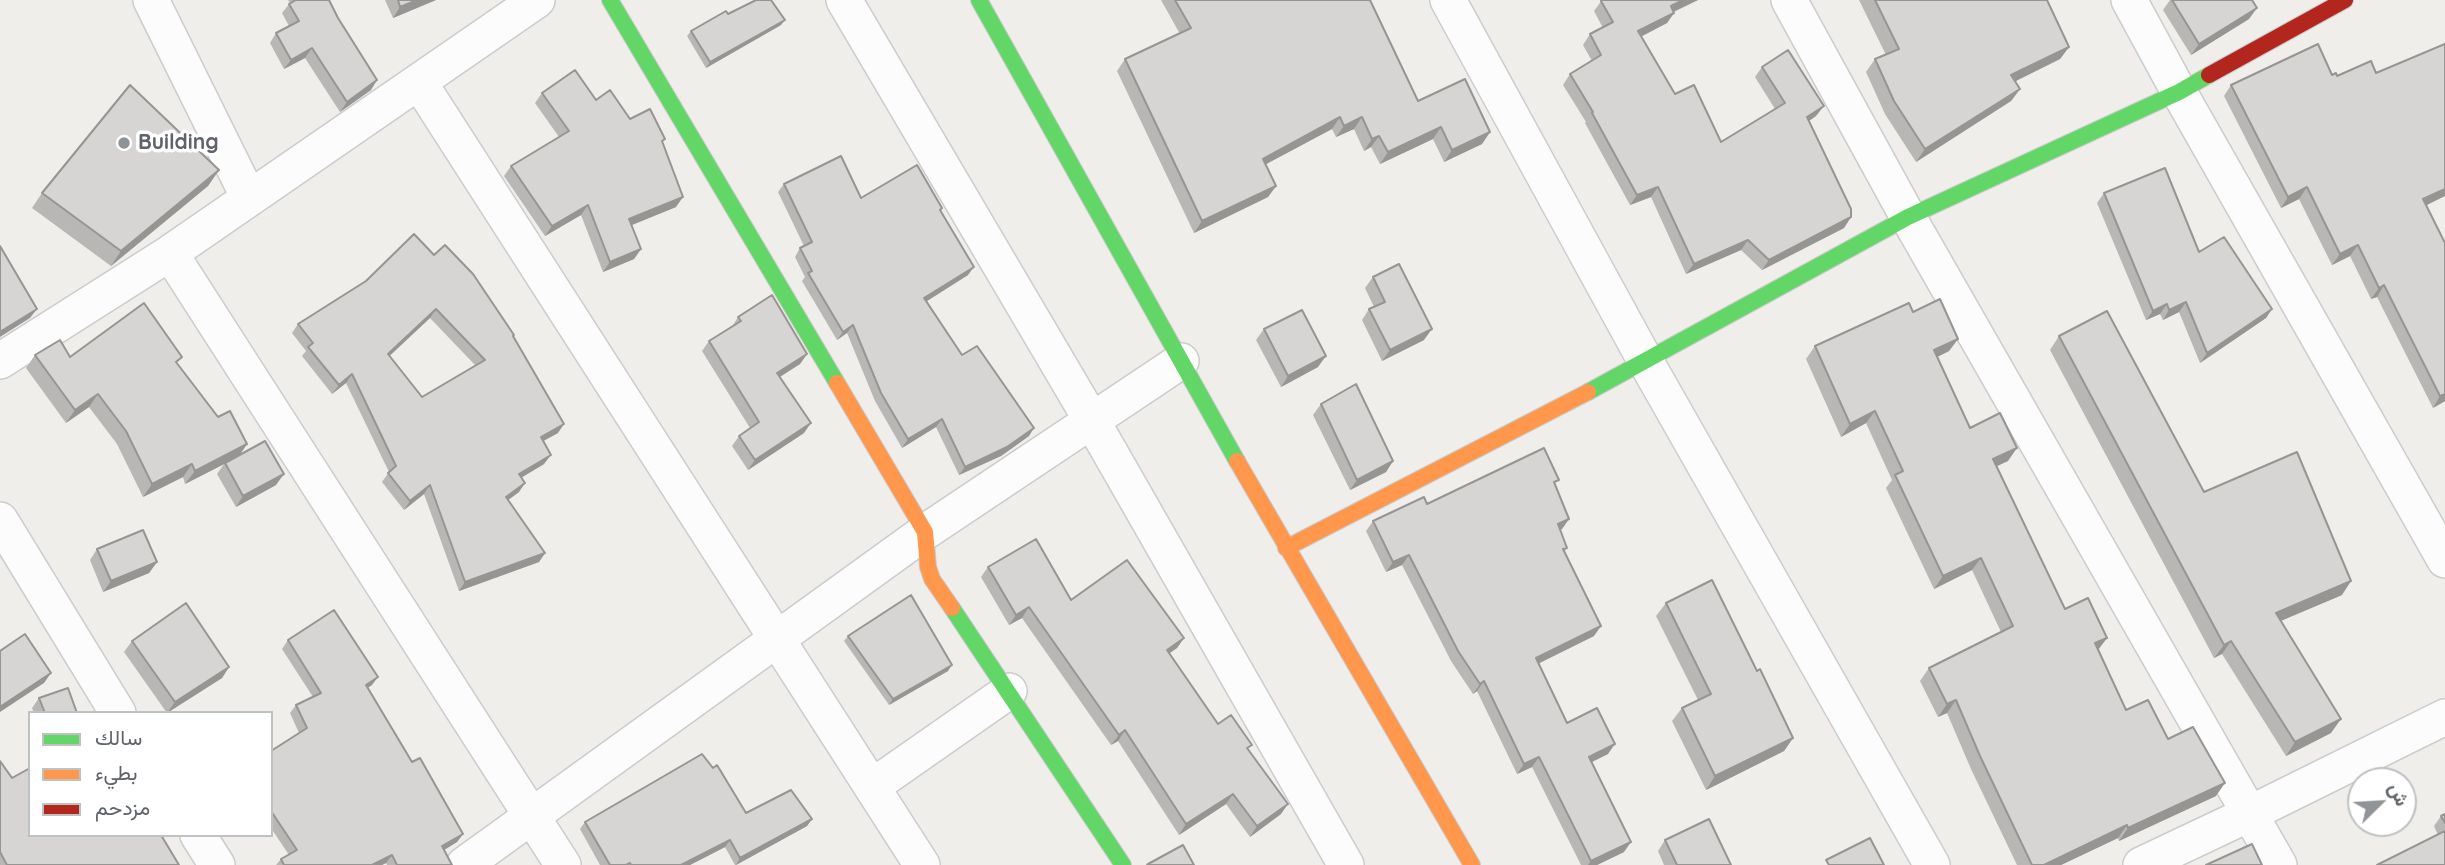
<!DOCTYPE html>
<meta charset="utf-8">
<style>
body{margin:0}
#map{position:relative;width:2445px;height:865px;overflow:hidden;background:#efeeea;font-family:Quicksand,Vazirmatn,sans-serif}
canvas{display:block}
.legend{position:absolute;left:28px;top:711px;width:245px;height:126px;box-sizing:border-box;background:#fff;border:2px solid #bfc1c3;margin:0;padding:9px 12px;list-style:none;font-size:21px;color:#5f6368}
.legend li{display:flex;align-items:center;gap:14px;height:35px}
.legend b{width:35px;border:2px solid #bfc1c3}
.north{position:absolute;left:2347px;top:767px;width:70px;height:70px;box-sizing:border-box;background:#fff;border:2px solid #bfc1c3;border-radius:50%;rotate:66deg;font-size:19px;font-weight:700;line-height:28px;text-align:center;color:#5f6368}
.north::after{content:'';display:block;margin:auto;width:24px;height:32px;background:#919496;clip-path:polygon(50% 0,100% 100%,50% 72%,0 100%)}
</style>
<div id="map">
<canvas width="2445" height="865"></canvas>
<ul class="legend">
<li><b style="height:9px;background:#63d668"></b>سالك</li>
<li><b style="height:9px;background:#ff974d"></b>بطيء</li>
<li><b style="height:9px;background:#b3261e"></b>مزدحم</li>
</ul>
<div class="north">ش</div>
</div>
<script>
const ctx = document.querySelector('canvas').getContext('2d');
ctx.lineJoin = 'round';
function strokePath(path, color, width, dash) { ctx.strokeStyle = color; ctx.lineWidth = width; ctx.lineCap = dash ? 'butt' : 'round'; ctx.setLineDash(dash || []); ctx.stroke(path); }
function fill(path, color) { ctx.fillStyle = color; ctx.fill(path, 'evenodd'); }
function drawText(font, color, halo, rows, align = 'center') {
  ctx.font = font + ' Quicksand,sans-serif'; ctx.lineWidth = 7; ctx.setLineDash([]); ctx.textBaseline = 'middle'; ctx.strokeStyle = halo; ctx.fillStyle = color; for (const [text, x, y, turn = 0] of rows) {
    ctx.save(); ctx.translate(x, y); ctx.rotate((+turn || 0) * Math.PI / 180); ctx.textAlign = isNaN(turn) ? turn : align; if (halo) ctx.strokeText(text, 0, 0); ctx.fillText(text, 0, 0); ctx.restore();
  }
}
const street = new Path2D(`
 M151,0l98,198
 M844,0l248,421 254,444
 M1448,0l198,362 286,503
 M1789,0l119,217 371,648
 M2129,0l50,92 266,468
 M419,82l503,783
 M170,253l393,612
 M0,361l170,-108 367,-253
 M0,520l118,193
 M873,786l136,-95
 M198,835l19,30
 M464,865l461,-333 256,-171
 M2141,865l108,-51 196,-97`);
const fast = new Path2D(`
 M610,0l227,383
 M979,0l258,461
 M1588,392l320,-175 271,-125 30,-17
 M952,608l171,257`);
const slow = new Path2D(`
 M837,383l88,149 3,35 4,12 20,29
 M1237,461l235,404
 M1286,548l302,-156`);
const jam = new Path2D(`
 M2209,75l136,-75`);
const wall = new Path2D(`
 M288,0h41l42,90 -31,22 -35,-54 -21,11 -14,-26 6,-10 13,-7 -7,-13 8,-10z
 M385,0h51l-43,18z
 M1161,0h209l48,101 72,31 -8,12 -38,18 -11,-23 -53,25 -9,-17 -7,4 -10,-22 -18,8 -4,-8 -66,35 10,22 -8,11 -74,36 -77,-162 8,-12 55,-25z
 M1602,0h96l-24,12v1l-7,10 -26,13 34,58 46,48 54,-33 -20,-32 7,-10 54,49 -7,5 42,96 -7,11 -82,42 -21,-20 -55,24 -35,-77 -21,8 -45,-82 1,-1 -23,-37 7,-11 22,-13 -9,-16 7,-11 13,-6 -9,-17z
 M1859,0h188l22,47 -9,12 -45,22 5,8 -9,12 -95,61 -31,-48 -19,-42 9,-13 11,-4z
 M2170,0h82l-3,19 -58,36 -28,-45z
 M728,14l53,11 -75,43 -19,-32 4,-5z
 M2332,75l94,130 19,196 -12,7 -56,-111 -6,2 -21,-43 -18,9 -33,-66 -18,9 -57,-112 7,-11z
 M542,93l54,7 34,19 33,23 13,65 -44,18 9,24 -7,10 -31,13 -22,-57 -36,21 -41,-60 7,-10 48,-29 -24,-34z
 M219,170l-11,16 -97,80 -79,-58 10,-15z
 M784,184l156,27 28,64 -41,26 35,54 67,81 -28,20 -42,19 -23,-48 -34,21 -27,-47 -28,-68 -10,7 -35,-59 3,-4 -10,-20 5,-9 4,-2 -26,-54z
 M2104,193l95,59 73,57 -6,9 -66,45 -21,-51 -16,8 -3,-6 -14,6 -49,-117z
 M1373,277l51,63 -42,21 -20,-41 7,-11 5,-2 -9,-19z
 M366,281l147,55 45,97 -15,8 1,23 -23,14 -2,14 -11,8 37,53 -6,9 -80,29 -35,-97 -20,16 -22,-28 7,-10 -43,-89 -14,11 -30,-38 4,-5 -14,-18 6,-9zM430,318l45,47 -53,32 -33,-41z
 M1913,312l45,27 -9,12 -12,6 33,71 38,33 -11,5 68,143 42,29 -9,11 28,61 42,29 48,57 -97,45 -1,-3 -57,27h-44l-46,-96 -24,-56 -9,4 -18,-36 9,-13 72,-36 -29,-62 -38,19 -48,-101 6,-8 -26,-57 -25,14 -35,-78 9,-13z
 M738,317l69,37 -7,10 -20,13 24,56 -56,37 -16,-24 7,-10 11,-8 -48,-77 7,-10 23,-14z
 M1264,329l54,38 -37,20 -25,-47z
 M2059,336l145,156 138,103 -61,26 50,112 -45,23 -64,-102 -8,4 -164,-308z
 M35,355l142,9 41,53 29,27 -7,11 36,30 -40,22 -19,-33 7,-10 -39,20 -2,-7 -40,20 -26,-53 -28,-37 -23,16 -40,-55z
 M1321,404l72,57 -7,11 -36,18 -37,-75z
 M1555,484l14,35 -7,10 -2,1 7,18 -3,4 30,84 -56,28 29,59 41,31 -17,8 33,90 -27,13h-16l-49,-98 -15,7 -40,-83 -4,3 -22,-33 -49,-96 -16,7 -20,-41 7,-10z
 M97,549l60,13 -8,11 -46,19 -13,-32z
 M988,567l83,33 113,38 -7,10 -8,5 49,71 30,26 33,64 -31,23 -24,-33 -47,31 -61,-94 -7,4 -89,-127 -13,7 -28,-48z
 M1666,603l91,68 36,67 -9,13 -78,39 -34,-69 10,-13 16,-8 -42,-84z
 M848,636l100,35 -59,34 -45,-64z
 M288,640l84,45 -5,3 45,74 51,72 -6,8 -13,8 8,15h-65l-1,-2 -4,2h-106l5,-6 8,-4 -18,-27v-77l28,-18 -9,-20 6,-8 17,-8 -31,-48z
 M132,641l97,26 -7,11 -55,35 -43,-61z
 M39,698l38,15h-43l-2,-5z
 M0,761l12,17 167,87h-179z
 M746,813l66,6 -5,7 -71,39h-1l-10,-18 -35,18h-90l-20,-36 5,-7z
 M2445,814v51l-7,-30 -4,-9 7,-10z
 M1665,840l66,25h-67l-6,-14z`);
const shadedWall = new Path2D(`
 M417,0h19l-43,18 7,-11z
 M1683,0h15l-34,16 7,-10z
 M2257,8l-8,11 -58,36 8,-11z
 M1674,13l-7,10 -36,19 7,-11z
 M785,20l-4,5 -75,43 4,-6z
 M2069,47l-9,12 -58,29 9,-13z
 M312,48l-7,10 -21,11 7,-9z
 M377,80l-6,10 -31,22 7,-10z
 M2020,89l-9,12 -95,61 9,-13z
 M1824,106l-8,10 -16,11 7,-10z
 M1340,117l-8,12 -77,41 8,-11z
 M1362,117l-8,12 -18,8 8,-11z
 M1441,127l-8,12 -53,25 8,-12z
 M1490,132l-8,12 -38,18 8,-12z
 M1379,136l-8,11 -7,4 8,-12z
 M219,170l-11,16 -97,80 10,-15z
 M1276,186l-8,11 -74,36 8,-12z
 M1658,187l-7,10 -21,8 7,-10z
 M2307,187l-8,12 -18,9 7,-11z
 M2445,189v7l-30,15 8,-12z
 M683,197l-7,10 -54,22 7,-10z
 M588,205l-7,10 -36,21 7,-10z
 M1851,217l-7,11 -82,42 7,-10z
 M1748,240l-7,10 -55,24 8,-10z
 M2358,245l-8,11 -18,9 8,-11z
 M641,249l-7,10 -31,13 7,-10z
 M974,267l-6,8 -49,31 5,-8z
 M2384,285l-7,12 -6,2 8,-11z
 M2186,302l-7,10 -16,8 6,-10z
 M2167,304l-7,10 -14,6 7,-9z
 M37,309l-7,9 -30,19v-5z
 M436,309l-6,9 -48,45 6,-9z
 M2272,309l-6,9 -66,45 7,-10z
 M853,325l-6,8 -10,7 6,-8z
 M1432,329l-8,11 -42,21 8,-11z
 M1958,339l-9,12 -24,12 9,-13z
 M807,354l-7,10 -30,19 7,-10z
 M1326,356l-8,11 -37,20 7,-11z
 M352,374l-6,9 -14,11 7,-9z
 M98,394l-9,13 -23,16 9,-13z
 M2445,394v7l-12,7 7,-12z
 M1875,411l-9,12 -25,14 9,-13z
 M942,419l-6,8 -34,21 6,-9z
 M811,423l-7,10 -56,37 7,-10z
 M564,424l-6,9 -24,13 7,-9z
 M1034,428l-5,8 -28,20 -42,19 6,-8z
 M247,444l-9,13 -53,27 10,-13z
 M2017,448l-9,13 -24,11 9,-13z
 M551,455l-7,9 -32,19 7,-9z
 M1393,461l-7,11 -36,18 7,-10z
 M192,464l-9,13 -40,20 9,-13z
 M284,474l-8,11 -40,22 7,-11z
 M525,483l-6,9 -19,14 6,-9z
 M430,485l-6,9 -20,16 6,-9z
 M1569,519l-7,10 -11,5 7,-10z
 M545,553l-6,9 -80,29 6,-9z
 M1409,555l-7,10 -16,7 7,-10z
 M1981,558l-9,12 -38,19 9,-13z
 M157,562l-8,11 -46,19 8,-11z
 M2351,581l-9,14 -76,32 10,-14z
 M1029,607l-7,11 -13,7 7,-10z
 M1601,626l-7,10 -65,32 7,-10z
 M1184,638l-7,10 -17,12 7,-10z
 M2107,638l-9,12 -3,-7z
 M2231,641l-9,13 -8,4 10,-13z
 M952,665l-4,6 -59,34 4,-6z
 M229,667l-7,11 -55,35 8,-11z
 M51,673l-7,10 -44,29v-5z
 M378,677l-6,8 -12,8 6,-8z
 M1484,681l-7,10 -4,3 7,-10z
 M1956,700l-9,13 -9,4 9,-13z
 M2341,719l-10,14 -45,23 9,-14z
 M1125,730l-7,11 -7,4 8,-10z
 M1793,738l-9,13 -78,39 9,-14z
 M1615,744l-7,10 -26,13 7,-10z
 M1539,757l-7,10 -15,7 7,-10z
 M2225,783l-9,13 -97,45 9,-13z
 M1233,794l-7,10 -47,31 7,-11z
 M1288,804l-7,10 -31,23 7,-11z
 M812,819l-5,7 -71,39 4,-7z
 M2127,825l-9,13 -57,27h-17z
 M463,834l-6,8 -21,13 6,-9z
 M730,840l-5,7 -35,18h-9z
 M1631,842l-7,10 -27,13h-9l3,-4z
 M392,855l-6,8 -4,2h-10z`);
const building = new Path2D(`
 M296,0h33l9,18 39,62 -30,22 -35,-54 -21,12 -15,-27 23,-12 -10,-17z
 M398,0h19l-17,7z
 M756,0h15l14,20 -75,42 -19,-31 35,-20 2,3z
 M1175,0h195l48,101 47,-22 25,53 -38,18 -11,-23 -53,25 -9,-16 -7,3 -10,-22 -18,9 -4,-9 -77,42 13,27 -74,35 -77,-162 66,-31z
 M1602,0h81l-12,6 3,7 -36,18 37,63 19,-9 27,57 64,-39 -23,-36 26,-17 36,56 -17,11 44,92v8l-82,43 -21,-20 -54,24 -36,-77 -21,8 -45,-82 1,-1 -23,-38 31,-19 -11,-21 23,-12 -12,-21z
 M1875,0h172l22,47 -58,28 9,14 -95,60 -31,-48 -19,-42 24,-10z
 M2172,0h80l5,8 -58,36z
 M2318,44l14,31 4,-2 1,3 34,-15 5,12 69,-29v145l-22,10 22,44v151l-5,2 -56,-111 -5,3 -21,-43 -18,9 -33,-67 -19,10 -57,-112z
 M575,70l21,30 14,-10 20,29 20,-10 15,30 -3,2 21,56 -54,22 12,30 -31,13 -22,-57 -36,21 -41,-60 58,-35 -27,-38z
 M130,85l89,85 -98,81 -79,-58z
 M841,156l20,42 56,-33 25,43 -2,2 34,57 -50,31 38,57 15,-9 57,82 -27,19 -42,20 -23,-48 -34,20 -27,-46 -28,-68 -10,7 -35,-59 4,-2 -12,-23 12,-6 -28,-58z
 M2165,168l34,84 25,-15 48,72 -65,44 -21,-51 -17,8 -2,-6 -14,7 -49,-118z
 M414,234l20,21 11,-10 28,29 41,61 -1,1 51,88 -23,13 10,18 -32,19 6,9 -19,14 39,56 -80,29 -35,-97 -20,16 -22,-28 8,-7 -44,-92 -13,11 -31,-38 5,-4 -15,-19 68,-43zM436,309l49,51 -63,37 -34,-43z
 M0,246l37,63 -37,23z
 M1399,264l33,65 -42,21 -21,-41 16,-7 -12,-25z
 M772,295l35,59 -30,19 34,50 -56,37 -16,-24 20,-14 -50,-81 32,-20 -3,-4z
 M1940,299l18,40 -24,11 36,78 30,-15 17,35 -24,11 72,150 23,-11 19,40 -12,5 31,67 22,-10 20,39 25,-12 32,56 -97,45 -1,-3 -83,40h-12l-52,-109 -24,-56 -9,4 -18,-36 84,-42 -32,-68 -38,18 -48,-101 8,-4 -28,-60 -25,13 -35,-78 94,-43 4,9z
 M144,303l38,54 -6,5 42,55 12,-6 17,33 -52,27 -3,-7 -40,20 -26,-53 -28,-37 -23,16 -40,-55 25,-15 10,17z
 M1302,310l24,46 -38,20 -24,-47z
 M2107,311l97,181 93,-40 54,129 -75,32 65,106 -46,23 -64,-101 -7,4 -165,-309z
 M1356,384l37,77 -36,19 -36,-76z
 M265,441l19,33 -41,22 -18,-33z
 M1544,448l15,32 -5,2 15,37 -11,5 9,24 -4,1 38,77 -65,32 31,65 30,-15 18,36 -26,13 42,85 -40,19 -52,-104 -15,7 -40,-83 -4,3 -22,-33 -49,-96 -16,7 -20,-41 51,-24 3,7z
 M143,530l14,32 -46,19 -14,-32z
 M1036,539l35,61 56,-40 57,78 -17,12 51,74 13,-9 21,30 -5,3 41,56 -31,22 -24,-32 -47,30 -61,-94 -6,5 -90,-128 -13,8 -28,-48z
 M1712,580l45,91 3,-2 33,69 -78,38 -33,-68 29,-14 -45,-91z
 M911,595l41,70 -59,34 -45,-63z
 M186,603l43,64 -54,35 -43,-61z
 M334,610l44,67 -12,8 46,77 8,-4 43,76 -21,12 10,19h-55l-5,-10 -20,10h-88l-3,-6 16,-9 -26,-39v-60l36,-23 -11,-23 25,-12 -33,-53z
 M25,634l26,39 -51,34v-56z
 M68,688l9,25h-32l-6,-15z
 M702,754l11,14 4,-3 29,48 45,-23 21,29 -72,39 -10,-18 -49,25h-50l-1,-2 -4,2h-16l-25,-43z
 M0,761l12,17 18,-10v67h131l18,30h-172l-7,-13z
 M2445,814v9l-4,-7z
 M1709,819l22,46h-54l-12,-25z
 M2445,831v34h-68z
 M1870,838l14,27h-55l-3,-5z
 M2252,844l10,21h-56z
 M1183,845l11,20h-47l1,-1z`);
const markers = [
 [124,143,7,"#919496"]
];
const poiNames = [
 ["Building",138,143]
];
strokePath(street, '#cbcccc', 38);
strokePath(fast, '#cacacb', 18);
strokePath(slow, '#cacacb', 18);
strokePath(jam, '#cacacb', 18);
strokePath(street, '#fdfcfc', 35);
strokePath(fast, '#63d668', 16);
strokePath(slow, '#ff974d', 16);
strokePath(jam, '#b3261e', 16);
fill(wall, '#b8b7b5');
fill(shadedWall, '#969594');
fill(building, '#d6d5d3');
strokePath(building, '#969594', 2);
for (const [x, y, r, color] of markers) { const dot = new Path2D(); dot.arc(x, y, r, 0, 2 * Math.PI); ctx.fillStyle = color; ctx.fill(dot); strokePath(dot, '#fff', 2.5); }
drawText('bold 21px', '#5f6368', '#fff', poiNames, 'left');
</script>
